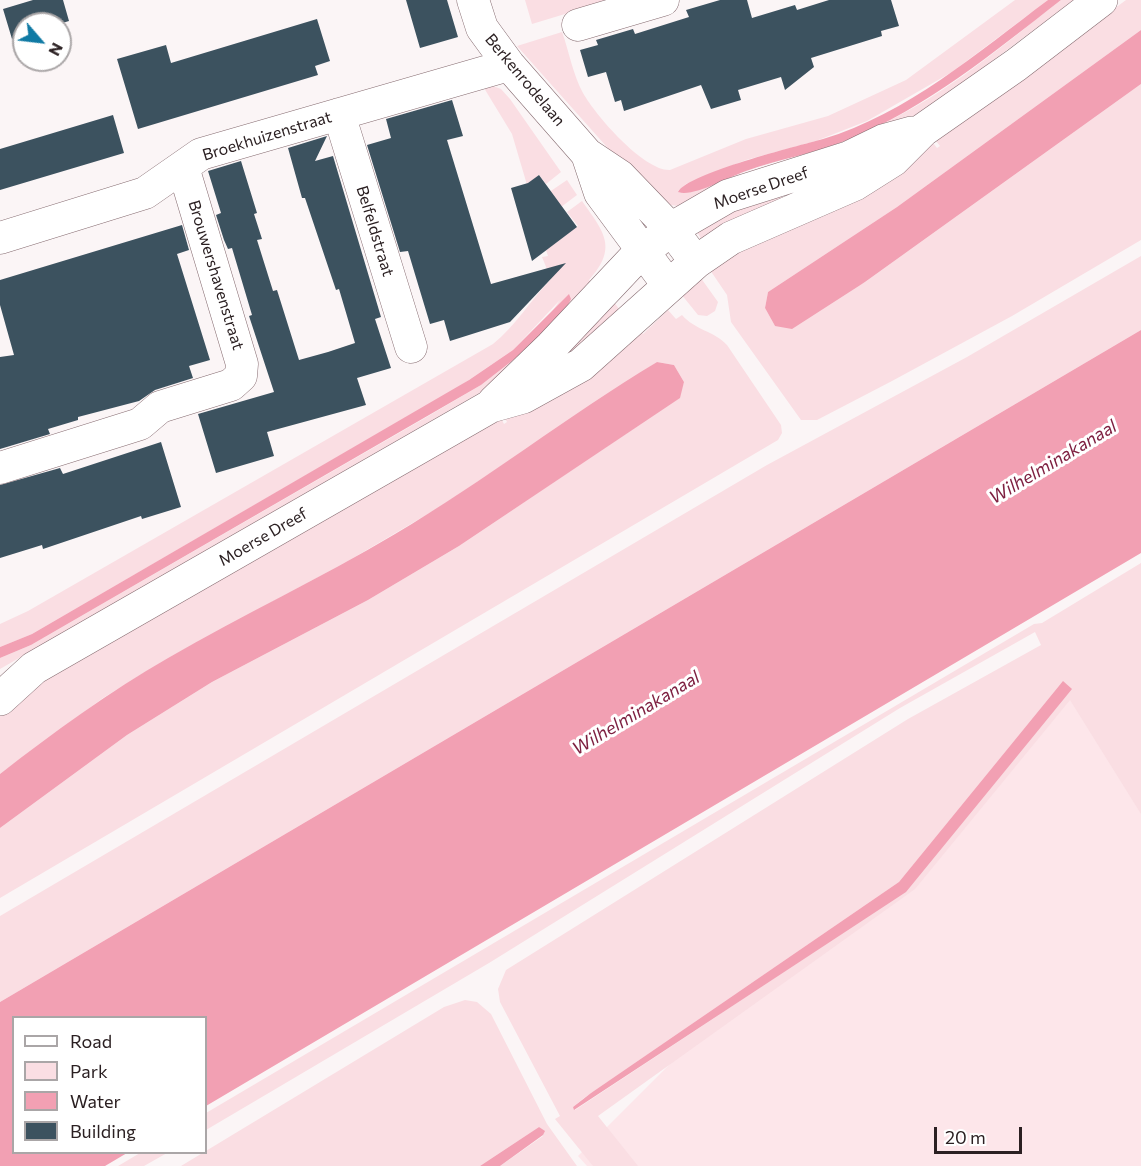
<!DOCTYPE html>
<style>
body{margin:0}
#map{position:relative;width:1141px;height:1166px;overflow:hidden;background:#fbf5f6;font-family:Commissioner,sans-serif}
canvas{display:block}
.legend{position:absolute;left:12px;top:1016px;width:195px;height:138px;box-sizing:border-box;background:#fff;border:2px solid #aaa6a7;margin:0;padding:8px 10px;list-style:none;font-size:18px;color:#2b2022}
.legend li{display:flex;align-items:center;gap:12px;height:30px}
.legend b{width:30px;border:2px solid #aaa6a7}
.north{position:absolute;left:12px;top:12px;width:60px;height:60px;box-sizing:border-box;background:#fff;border:2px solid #aaa6a7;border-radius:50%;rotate:118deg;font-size:16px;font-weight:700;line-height:24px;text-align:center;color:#2b2022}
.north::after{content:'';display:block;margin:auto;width:21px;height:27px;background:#107aa4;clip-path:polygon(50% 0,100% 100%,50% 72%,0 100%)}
.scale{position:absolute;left:934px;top:1127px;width:88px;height:27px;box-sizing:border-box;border:3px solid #2b2022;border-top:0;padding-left:8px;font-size:18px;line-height:21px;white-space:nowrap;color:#2b2022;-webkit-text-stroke:4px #fff;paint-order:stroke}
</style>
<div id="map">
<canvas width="1141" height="1166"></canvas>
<ul class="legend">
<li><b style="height:8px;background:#fff"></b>Road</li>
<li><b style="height:16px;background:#fadee3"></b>Park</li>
<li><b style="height:16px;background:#f2a0b3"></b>Water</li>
<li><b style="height:16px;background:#3c525f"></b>Building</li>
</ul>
<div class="north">N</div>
<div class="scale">20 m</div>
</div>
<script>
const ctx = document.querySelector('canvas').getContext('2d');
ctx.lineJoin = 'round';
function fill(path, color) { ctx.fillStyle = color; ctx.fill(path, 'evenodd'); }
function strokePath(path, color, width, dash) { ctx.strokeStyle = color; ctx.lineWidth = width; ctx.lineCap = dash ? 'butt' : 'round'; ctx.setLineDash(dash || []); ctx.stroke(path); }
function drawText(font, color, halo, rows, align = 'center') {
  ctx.font = font + ' Commissioner,sans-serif'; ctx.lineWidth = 6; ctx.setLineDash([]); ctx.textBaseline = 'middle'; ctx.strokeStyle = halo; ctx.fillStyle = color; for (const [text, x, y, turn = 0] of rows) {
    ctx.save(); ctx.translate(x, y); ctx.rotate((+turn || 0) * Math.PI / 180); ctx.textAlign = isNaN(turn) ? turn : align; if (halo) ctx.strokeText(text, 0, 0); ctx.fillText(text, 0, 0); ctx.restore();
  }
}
const built = new Path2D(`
 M1141,563v603h-554l-9,-10 476,-476z`);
const green = new Path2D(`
 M525,0h86l-79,24z
 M1015,0h33l-96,72 -85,49 -51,20 -70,19 -60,24 -8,7 2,2c67,-22 136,-39 200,-68 66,-30 124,-81 181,-125h13l-129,96 -44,28 -223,82 -14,-2 -18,-13 -129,-145 45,-14c7,19 11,43 21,61 13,23 61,78 87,77l76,-31 82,-23 78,-36z
 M1126,0h15v30l-244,177 -129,85 -3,16 10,18 90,-44 276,-198v156l-129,76 -120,65 -75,39h-16l-70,-98 -4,-27 -19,-28 225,-124 4,5 3,-2 -4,-5z
 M493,86l8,3 9,10 51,73 -15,12 -7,-9 -9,7 12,15 25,-17 10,15 -36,27 -11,-27 -18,-61 -28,-46z
 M822,181l-41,15 2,5 -80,41 -9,-15 19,-11z
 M582,201c21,30 37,46 7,79l8,8 -102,96 -495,285v-11l31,-13 394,-227 56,-33 45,-35 34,-50 -47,50 -53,36 -428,248 -32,13v-23l28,-13 465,-267c23,-19 37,-43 58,-65l-9,-22 6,-1 -2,-6 32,-24 -11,-14z
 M1141,256v74l-1141,672v-86l767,-451 200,-108z
 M698,274l20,28 -3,9 -8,5 -9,-1 -21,-26z
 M614,302l5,7 -45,48 -7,-8z
 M668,310l8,9 6,-4c13,15 32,16 45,30l54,80 1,8 -4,7 -778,458v-70l127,-93 85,-53 156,-82 91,-54 220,-148 5,-16 -10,-17 -17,-3 -219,146 -90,53 -180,97 -65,40 -103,76v-64l15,-12 486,-280 3,6 3,-2 -3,-6 52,-18 82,-69 5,5z
 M1141,563v251l-71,-114 -155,189 -317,227 40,50h-45l-38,-47 5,-3 -60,-114 -2,-13 8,-19 402,-251 133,-74 -6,-13 -135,76 -411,255 -283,167v-17l828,-489 8,-1zM1063,681l-158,211 -330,218 -2,-3 11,-9 315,-216z
 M465,1000l12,2 14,12 56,110 30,42h-77l43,-30 -4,-9 -59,39h-299l263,-159z
 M140,1153v-1l27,1 -23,13h-26z`);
const water = new Path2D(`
 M1048,0h13c-67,52 -134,108 -214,140 -33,14 -68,19 -101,31 -15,5 -54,27 -68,21 10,-19 120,-46 145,-53 84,-25 155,-87 225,-139z
 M1141,30v54l-276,198 -73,47 -17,-3 -10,-18 3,-16 129,-85z
 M569,294l2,5 -4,8 -41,43 -45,35 -450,260 -31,13v-11l32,-13 437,-254 44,-30z
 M1141,330v223l-935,553v-88h-192v134l113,1 -22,13h-105v-164z
 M657,362l17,3 10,17 -4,16 -221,148 -91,54 -156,82 -85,53 -127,93v-54c54,-42 109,-82 168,-116 74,-43 153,-80 227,-124 90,-53 172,-118 262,-172z
 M1063,681l9,8 -166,203 -332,218 -1,-3 18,-14 308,-211z
 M539,1127l6,4 -2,4 -43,31h-20z`);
const building = new Path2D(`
 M33,0h30l6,21 -10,3h-35v11l-12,4 -9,-30z
 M406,0h41l11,37 -38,11z
 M720,0h27l5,18 43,-13 2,5 32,-10h62l8,26 -18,5 1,5 -71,22 3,9 -29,23 -4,-13 -43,13 3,10 -30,9 -10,-24 -77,26 -3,-11 -6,2 -9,-30 -18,5 -8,-27 18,-5 -2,-5 37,-11 2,5 54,-17 -3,-7z
 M317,19l13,42 -15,5 3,9 -180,54 -21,-70 49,-14 5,18z
 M452,100l11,36 -16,4 44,144 75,-21 -56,59 -60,19 -6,-21 -14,4 -22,-73 -8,1 -33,-107 24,-7 -5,-19z
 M113,115l11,38 -124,37v-41z
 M327,136l-12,25 18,-5 48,161 -6,2 16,49 -34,10 9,27 -99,27 7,24 -58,17 -18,-59 76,-22 -25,-76 3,-1 -20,-67 -4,1 -4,-9 -8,-25 5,-2 -13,-42 33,-10 16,52 -3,1 8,25 -5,1 16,51 4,-1 22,70 29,-8 27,-9 -16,-54 -3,1 -31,-92h-3l-14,-50z
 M539,175l38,52 -45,34 -21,-73 17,-5z
 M182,225l7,25 -12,4 33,106 -21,6 4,12 -38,12 -16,11 -61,16v3l-30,9 2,5 -50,15v-92l14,-2 -14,-50v-25z
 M161,442l20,65 -39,12 -1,-3 -98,33 -1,-4 -42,13v-73l60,-17 3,6z`);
const minor = new Path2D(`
 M473,0l9,28 27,37 78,89 33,22 51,53 25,33
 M578,25l85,-25
 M339,114l72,233
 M587,154l13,39 68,92
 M0,238l145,-45 56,-39 308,-89
 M0,468l140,-44 20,-17 71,-22 10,-9 1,-12 -59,-197`);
const tertiary = new Path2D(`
 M494,402l57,-55 84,-89 36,-29 57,-33 120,-38 35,-17 29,-8
 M0,699l34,-31 457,-262 32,-9 58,-32 115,-103 35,-24 124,-54 38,-24 30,-30 93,-65 85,-65`);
const streetNames = [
 ["Berkenrodelaan",525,80,50],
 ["Broekhuizenstraat",267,136,-17],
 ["Moerse Dreef",761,188,-19],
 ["Belfeldstraat",375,231,73],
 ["Brouwershavenstraat",216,275,73],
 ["Moerse Dreef",263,537,-30]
];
const waterNames = [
 ["Wilhelminakanaal",1053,462,-31],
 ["Wilhelminakanaal",636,713,-31]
];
fill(built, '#fde6ea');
fill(green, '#fadee3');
fill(water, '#f2a0b3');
fill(building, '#3c525f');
strokePath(minor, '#866c71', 33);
strokePath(tertiary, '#866c71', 34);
strokePath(minor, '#fff', 32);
strokePath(tertiary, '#fff', 33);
drawText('16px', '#2b2022', '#fff', streetNames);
drawText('italic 18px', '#7e2041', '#fff', waterNames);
</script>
